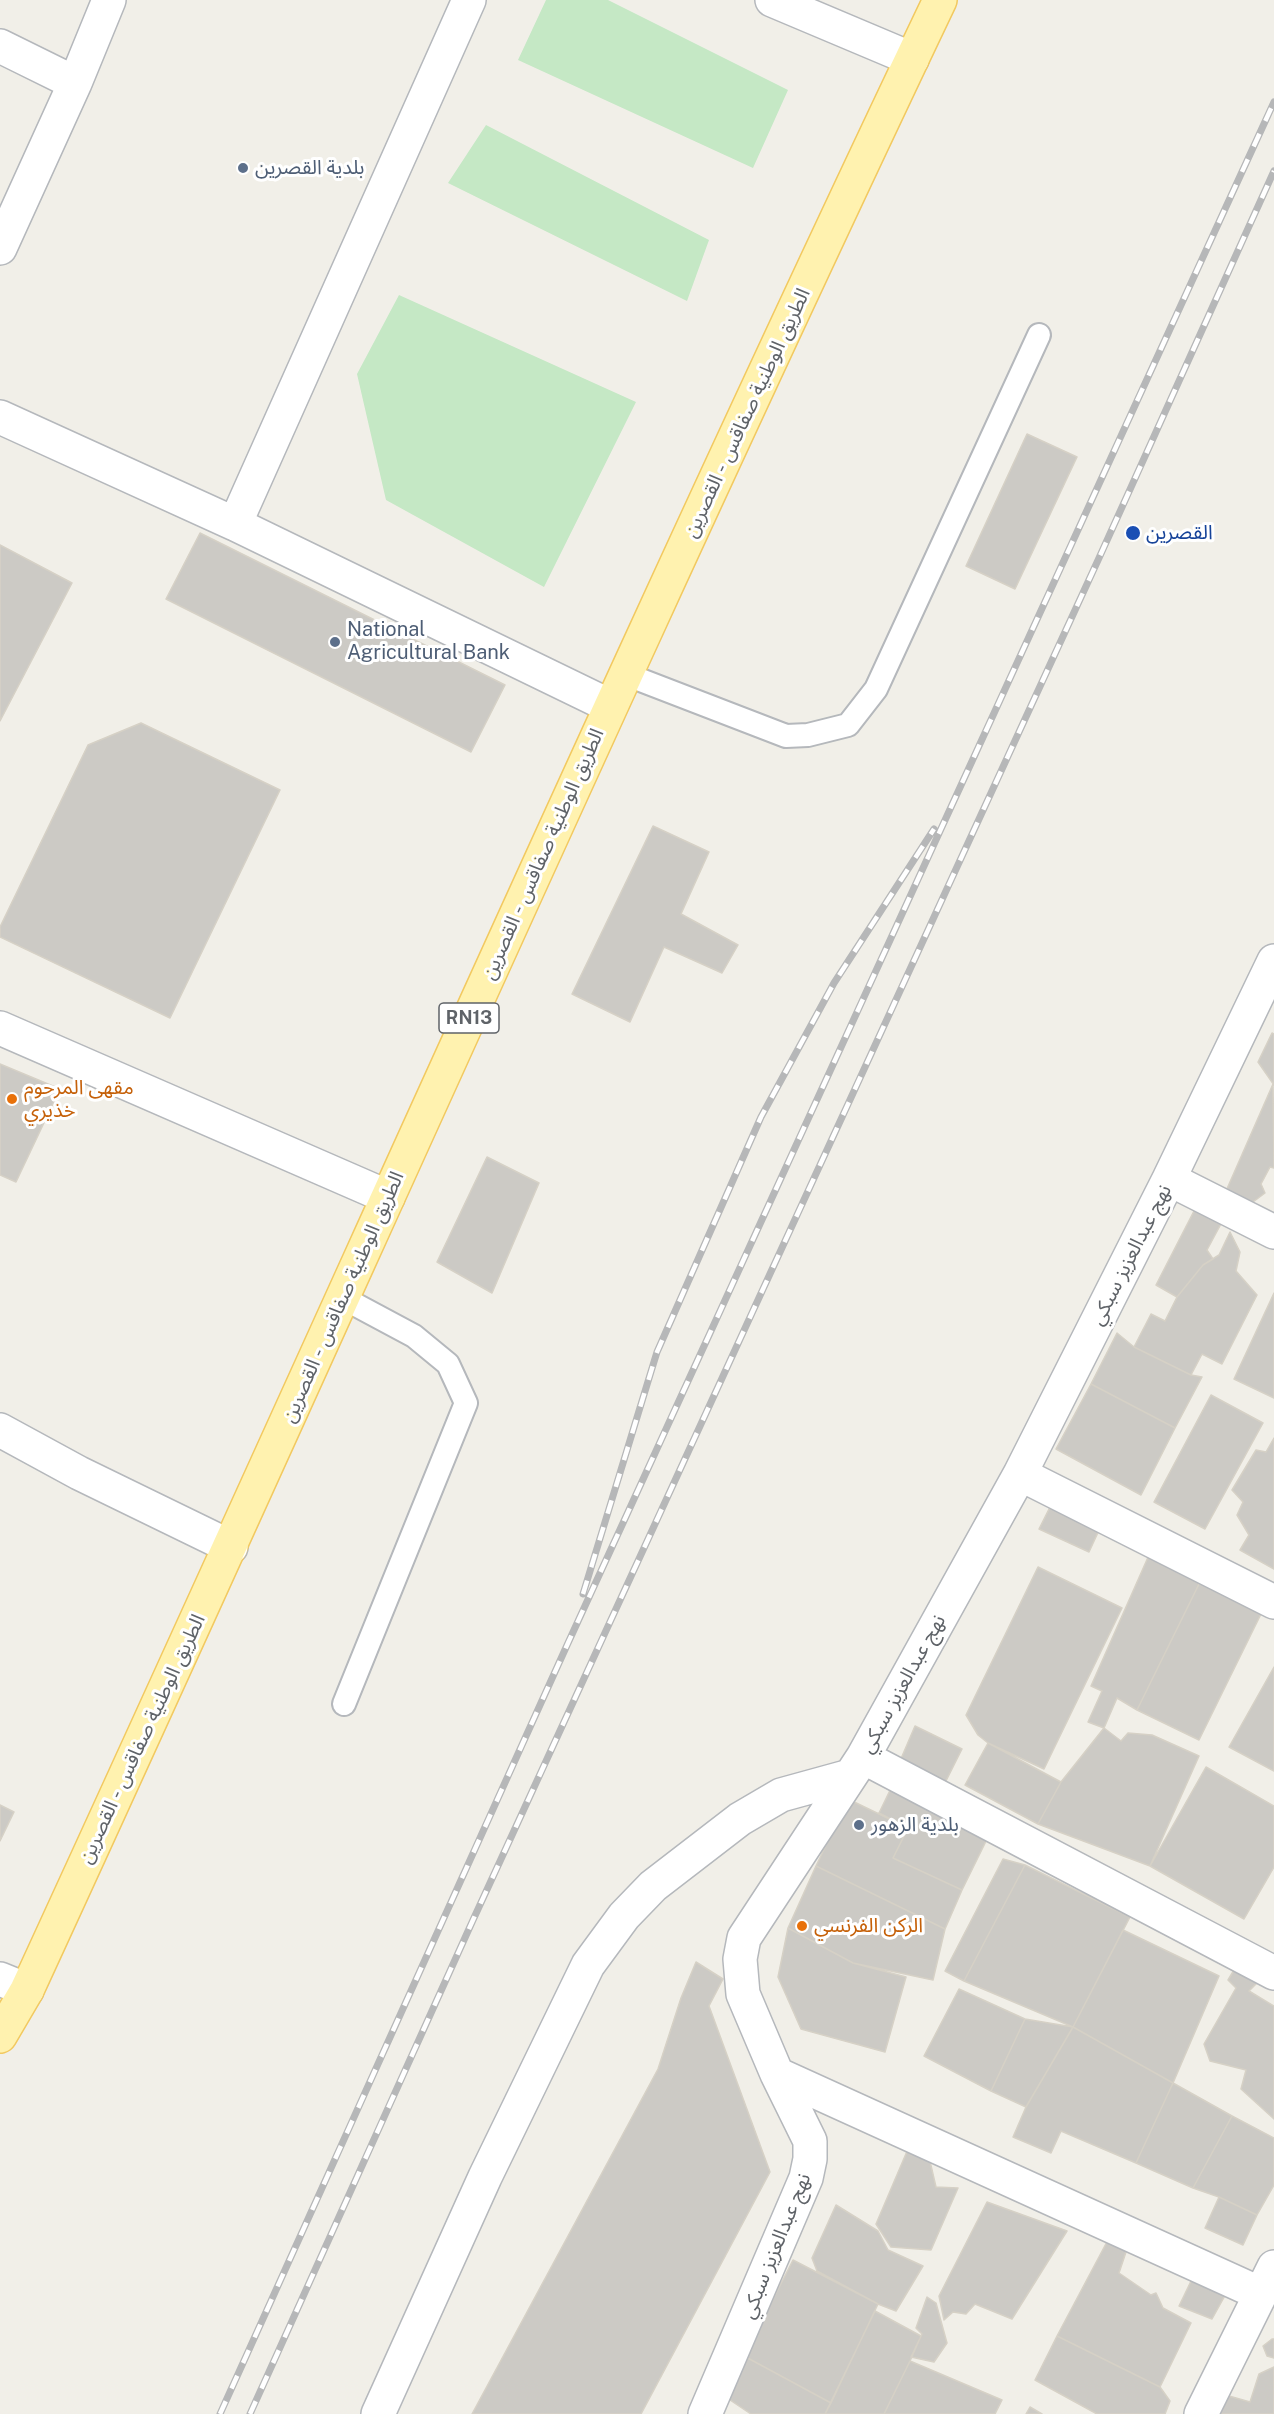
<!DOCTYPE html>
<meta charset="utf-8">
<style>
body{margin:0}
canvas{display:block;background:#f1efe8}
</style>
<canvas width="1274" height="2414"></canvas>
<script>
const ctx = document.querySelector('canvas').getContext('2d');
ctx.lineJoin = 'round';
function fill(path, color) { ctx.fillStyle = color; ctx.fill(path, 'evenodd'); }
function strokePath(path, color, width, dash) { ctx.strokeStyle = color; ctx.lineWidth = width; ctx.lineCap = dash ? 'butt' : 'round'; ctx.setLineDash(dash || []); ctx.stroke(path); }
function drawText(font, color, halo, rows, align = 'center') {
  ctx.font = font + ' "Public Sans","Noto Sans Arabic",sans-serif'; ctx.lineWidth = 6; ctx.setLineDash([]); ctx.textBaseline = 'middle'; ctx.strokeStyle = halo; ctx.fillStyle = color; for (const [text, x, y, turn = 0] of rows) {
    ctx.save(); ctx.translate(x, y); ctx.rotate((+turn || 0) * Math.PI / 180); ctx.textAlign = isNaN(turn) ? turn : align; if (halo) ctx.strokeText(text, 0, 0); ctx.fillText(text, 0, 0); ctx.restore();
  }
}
const green = new Path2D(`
 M546,0h62l180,90 -35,78 -235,-108z
 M486,125l223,115 -22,61 -239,-118z
 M399,295l237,107 -92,185 -158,-87 -29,-126z`);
const building = new Path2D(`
 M1027,434l50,23 -62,132 -49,-23z
 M200,533l305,152 -34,67 -305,-153z
 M0,545l72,38 -72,138z
 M141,723l139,67 -110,228 -170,-81v-10l88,-182z
 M653,826l56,26 -28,62 57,31 -16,28 -58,-26 -34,75 -58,-28z
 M1272,1033l2,1v51l-16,-23z
 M0,1064l60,25 -44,93 -16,-7z
 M1273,1084l1,84 -4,-1 -9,17 4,9 -12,9 -27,-11z
 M487,1157l52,26 -47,110 -55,-31z
 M1195,1209l27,13 -15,28 6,9 -10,6 -26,32 -21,-12z
 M1230,1232l10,20 -4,19 21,24 -35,69 -20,-10 -11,21 -57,-28 17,-33 14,7 12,-24 26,-32 16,-10z
 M1274,1293v105l-40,-19z
 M1117,1333l17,14 57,28 11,2 -27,51 -84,-44z
 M1091,1384l84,44 -34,67 -85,-46z
 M1211,1395l52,28 -58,106 -51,-27z
 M1274,1438v131l-34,-19 9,-15 -12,-20 6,-13 -11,-12 24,-40 10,2z
 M1052,1503l49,23 -12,26 -50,-23z
 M1149,1555l52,25 -64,130 -20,-12 -13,30 -16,-6 14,-31 -11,-5z
 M1038,1567l84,41 -78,161 -56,-26 -10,-8 -12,-20z
 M1201,1580l62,30 -64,130 -62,-30z
 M1274,1667v104l-45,-24z
 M915,1726l47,23 -18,36 -44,-24z
 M1104,1728l17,13 7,-8 24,2 47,21 -49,110 -112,-42 23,-42z
 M988,1743l73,39 -23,42 -73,-39z
 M1206,1767l68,39v61l-30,52 -94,-53z
 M895,1780l98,47 -31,63 -69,-32 15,-30 -29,-15z
 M848,1799l60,29 -15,30 69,32 -17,39 -129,-63z
 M0,1805l14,7 -14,29z
 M1003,1859l22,6 -61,116 -19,-10z
 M1025,1865l105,52 -57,110 -109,-46z
 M816,1866l129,63 -12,51 -80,-17 -65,-35z
 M788,1928l65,35 53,14 -21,75 -84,-23 -23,-52z
 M1123,1930l96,46 -46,107 -100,-56z
 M696,1962l27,17 -14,27 61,166 -129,242h-169l186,-345 23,-71z
 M1237,1965l24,14 -12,12 25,15v113l-33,-30 5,-19 -36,-9 -6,-17 32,-56 -8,-8z
 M959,1989l66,30 -34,72 -67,-35z
 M1025,2019l48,8 -47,80 -35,-16z
 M1073,2027l100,56 -37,80 -75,-32 -10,22 -38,-16 13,-30z
 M1173,2083l59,33 -39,72 -57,-25z
 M1232,2116l42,22v47l-17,30 -38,-18 -26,-9z
 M908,2149l21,8 7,30 22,1 -27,62 -40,-3 -15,-23z
 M1219,2197l38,18 -14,30 -38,-17z
 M987,2202l80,29 -55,88 -37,-15 -9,10 -13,-2 -9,8 -5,-24z
 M836,2205l42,26 10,19 35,16 -27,45 -18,-7 -61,-33 -5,-13z
 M1109,2238l18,11 -8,24 32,22 5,-2 7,15 28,15 -31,64 -103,-51z
 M793,2260l85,44 -47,99 -87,-47z
 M1193,2277l34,15 -15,27 -33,-13z
 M927,2297l9,6 11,40 -13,19 -23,-5 11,-23 -6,-6z
 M875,2311l46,25 -11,25 -26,53h-59z
 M1057,2336l103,51 10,14 -5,13h-68l-62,-34z
 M1272,2339h2v19l-7,-2 -4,-10z
 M744,2356l87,47 -6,11h-74l-24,-16z
 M910,2361l92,39 -7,14h-111z
 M1274,2367v47h-58l6,-20 28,8 9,-28z
 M1030,2407l12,7h-16z`);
const lane = new Path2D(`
 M625,674l161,62 22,-1 40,-10 28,-36 163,-354
 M343,1298l71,38 34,28 18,39 -122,301`);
const street = new Path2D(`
 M772,0l140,59
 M0,46l75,37
 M0,248l75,-165 34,-83
 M0,417l235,107 375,182
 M235,524l234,-524
 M0,1028l388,169
 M1169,1179l105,53
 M0,1430l79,43 152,74
 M1020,1474l254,128
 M863,1757l411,216
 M0,1979l27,11
 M777,2074l484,220
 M378,2414l107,-237 103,-212 36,-49 29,-30 87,-67 41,-24 69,-19
 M705,2414l101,-236 4,-19v-18l-33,-67 -34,-80 -3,-35 4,-21 119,-181 157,-283 149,-295 105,-218
 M1201,2414l73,-147`);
const primary = new Path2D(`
 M0,2036l27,-46c305,-662 599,-1331 913,-1990`);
const rail = new Path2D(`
 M583,1594l74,-242 104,-235 73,-134 100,-154
 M220,2414l348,-771 706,-1541
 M250,2414l223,-494 626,-1362 175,-387`);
const markers = [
 [243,168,6,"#5c6f8a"],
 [1133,533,8,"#1a4fb4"],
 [335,642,6,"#5c6f8a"],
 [12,1099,6,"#e8710a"],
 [859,1825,6,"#5c6f8a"],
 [802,1926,6,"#e8710a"]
];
const shields = [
 [469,1018,60]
];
const shieldNames = [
 ["RN13",469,1018]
];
const serviceNames = [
 ["بلدية القصرين",255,168],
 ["National",347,630],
 ["Agricultural Bank",347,653],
 ["بلدية الزهور",871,1825]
];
const streetNames = [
 ["الطريق الوطنية صفاقس - القصرين",747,413,-65],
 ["الطريق الوطنية صفاقس - القصرين",543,854,-66],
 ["نهج عبدالعزيز سبكي",1131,1255,-63],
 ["الطريق الوطنية صفاقس - القصرين",343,1297,-66],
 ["نهج عبدالعزيز سبكي",903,1684,-61],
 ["الطريق الوطنية صفاقس - القصرين",142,1739,-65],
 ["نهج عبدالعزيز سبكي",776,2246,-68]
];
const transitNames = [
 ["القصرين",1146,533]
];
const foodNames = [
 ["مقهى المرحوم",24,1088],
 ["خذيري",24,1111],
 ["الركن الفرنسي",814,1926]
];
fill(green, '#c5e8c5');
fill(building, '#cccac5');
strokePath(building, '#d6d1c6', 1.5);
strokePath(lane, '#b5b8bc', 26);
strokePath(street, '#b5b8bc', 36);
strokePath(primary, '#f2c960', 36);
strokePath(lane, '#fff', 22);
strokePath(street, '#fff', 33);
strokePath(primary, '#fff2af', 33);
strokePath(rail, '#b6b7b8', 7);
strokePath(rail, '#fff', 4.5, [14]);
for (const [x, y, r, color] of markers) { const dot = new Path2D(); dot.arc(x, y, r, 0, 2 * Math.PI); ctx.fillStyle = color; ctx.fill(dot); strokePath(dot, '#fff', 2); }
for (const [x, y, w] of shields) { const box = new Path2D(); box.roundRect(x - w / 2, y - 15, w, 30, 4.5); ctx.fillStyle = '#fff'; ctx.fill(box); strokePath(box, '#5f6368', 1.5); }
drawText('bold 18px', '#5f6368', null, shieldNames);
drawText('20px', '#4e5e75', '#fff', serviceNames, 'left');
drawText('20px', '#5f6368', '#fff', streetNames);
drawText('20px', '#164399', '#fff', transitNames, 'left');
drawText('20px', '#c56008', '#fff', foodNames, 'left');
</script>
